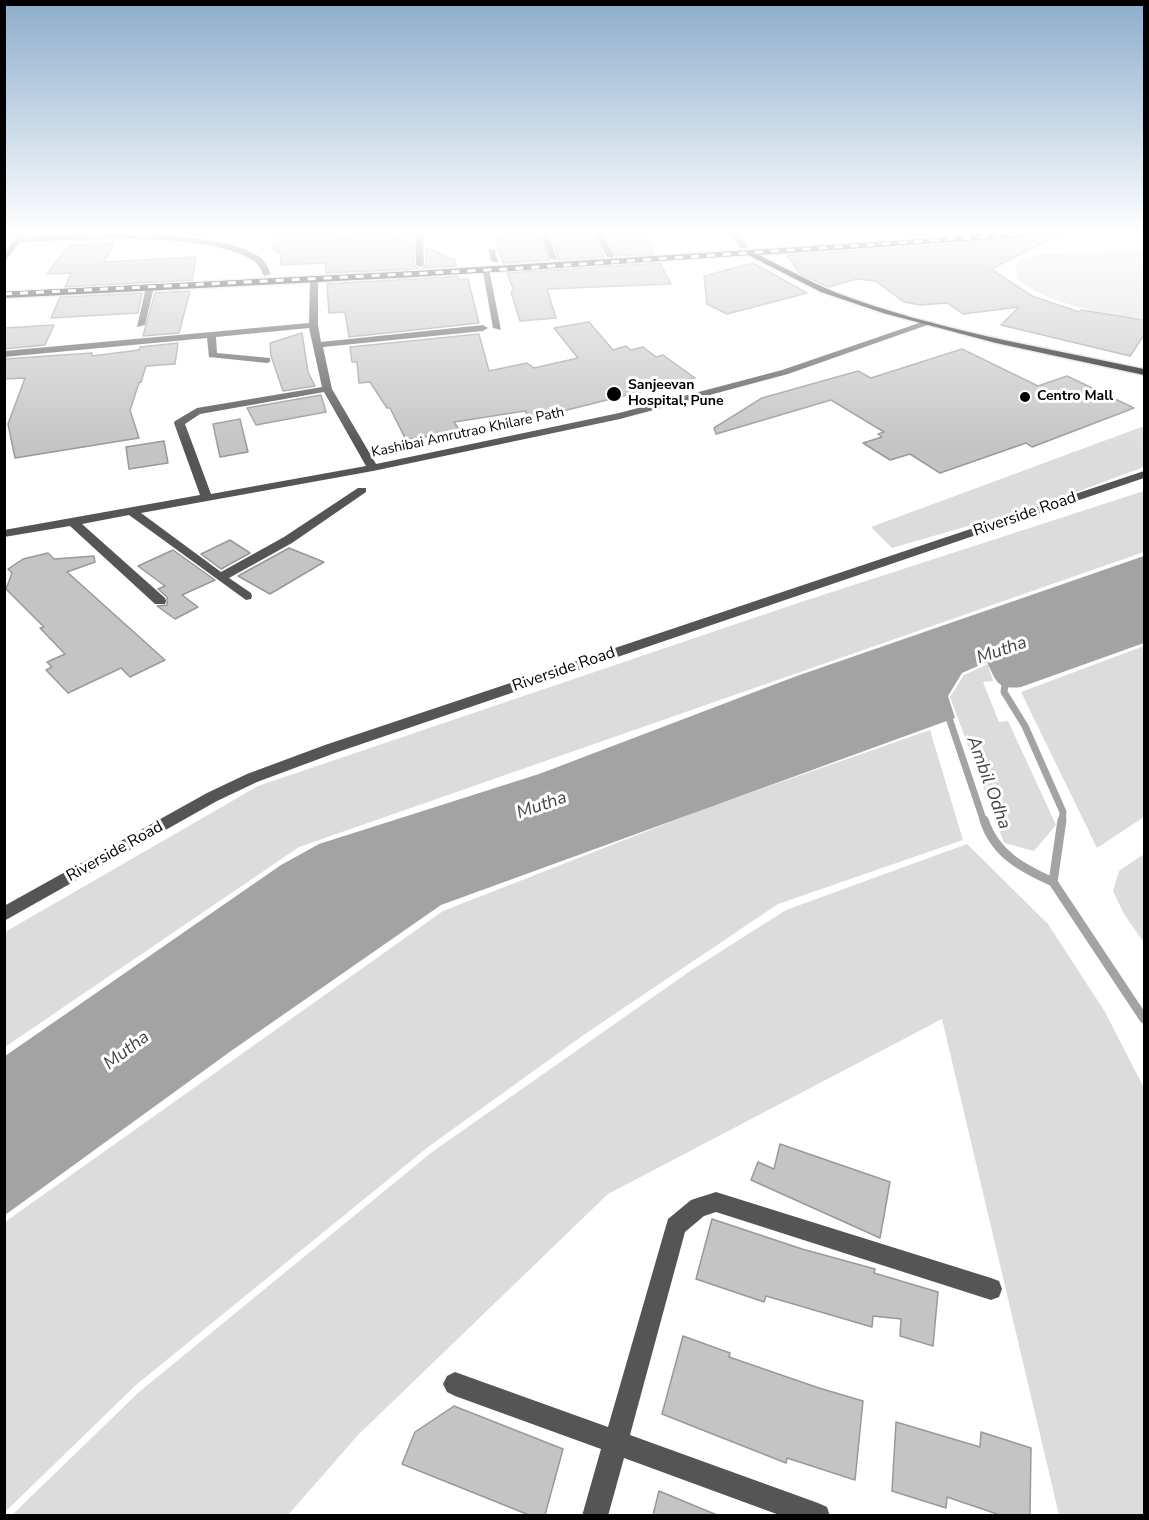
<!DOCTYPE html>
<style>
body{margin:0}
#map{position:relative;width:1149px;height:1520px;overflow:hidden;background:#fff;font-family:"Nunito Sans",sans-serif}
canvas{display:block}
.frame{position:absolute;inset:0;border:6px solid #000;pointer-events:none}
</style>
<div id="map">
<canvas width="1149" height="1520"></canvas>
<div class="frame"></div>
</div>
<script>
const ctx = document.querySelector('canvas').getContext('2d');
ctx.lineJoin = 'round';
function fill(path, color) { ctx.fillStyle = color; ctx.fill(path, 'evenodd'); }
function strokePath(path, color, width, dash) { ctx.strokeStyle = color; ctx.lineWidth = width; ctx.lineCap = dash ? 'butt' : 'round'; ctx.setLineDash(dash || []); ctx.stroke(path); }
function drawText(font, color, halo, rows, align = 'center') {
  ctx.font = font + ' "Nunito Sans",sans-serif'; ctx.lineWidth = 6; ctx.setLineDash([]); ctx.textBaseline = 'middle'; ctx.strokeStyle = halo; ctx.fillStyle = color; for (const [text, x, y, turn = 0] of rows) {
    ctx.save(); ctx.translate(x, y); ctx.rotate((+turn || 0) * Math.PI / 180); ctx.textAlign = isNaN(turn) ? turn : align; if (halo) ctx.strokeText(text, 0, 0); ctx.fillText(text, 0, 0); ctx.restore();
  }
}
const green = new Path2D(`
 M1144,249v69c-38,-3 -97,-14 -127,-39l-1,-14 6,-6 11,-4z
 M1144,426v41l-100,37 -152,44 -21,-21z
 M1144,491v61l-845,295 -294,200v-115l253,-146 540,-183z
 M1144,646v171l-47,31 -76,-156z
 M988,664l5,17 -10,1 16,40 9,-1 48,104 -22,26 -30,-8 -54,-146 14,-22z
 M930,730l33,110 -185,64 -193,130 -157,113 -292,238 -131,127v-290l438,-311 258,-101z
 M967,844l81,80 57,88 39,76v427h-85l-117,-496 -334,175 -250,241 -70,80h-276l127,-123 293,-240 261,-183 93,-59z
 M1144,854v89l-20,-29 -11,-23 6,-20z`);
const water = new Path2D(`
 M1144,556v87l-123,44c-25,3 -25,-7 -34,-25l-25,11 -14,23 7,22 -514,187 -210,146 -226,164v-159l276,-191 38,-21 220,-70 255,-97z`);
const streamFar1 = new Path2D(`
 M1006,676l-2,16 21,34 38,86 -1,10
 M947,712l37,110`);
const stream = new Path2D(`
 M984,820c11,34 38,48 69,62
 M1062,820l-9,62 91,137`);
const building = new Path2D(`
 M274,234h60l9,4 12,-4h34l24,9 1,22 4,4 -92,4 -1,-10 -45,2 2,-11 -9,-4z
 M501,234h37l12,26 -47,3 -8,-24h8z
 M550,234h42l12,23 -45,3z
 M605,234h39l11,20 -39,2z
 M1049,234h12l-70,35 41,27 47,16 2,-2 63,10v15l-14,21 -129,-31 18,-18 -56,7 -16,-11 -27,2 -16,-3 -29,-21 -18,-2 -29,8 -28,-13 -13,-19 256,-17z
 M114,244l-10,18 92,-5 -4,23 -127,7 6,-14 -24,1 22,-29z
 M426,248l29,12 1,6 -34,2 4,-3z
 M660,263l11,21 -124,5 9,29 -36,3 -9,-29 3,-1 -7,-18z
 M753,263l54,30 -80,21 -20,-10 -3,-28z
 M458,276l1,4 9,-1 11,44 -130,14 -4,-25 -16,1 -2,-29z
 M190,291l-11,42 -36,3 12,-43z
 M142,293l-4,20 -87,5 9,-21z
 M589,322l24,28 13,-4 5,4 12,-3 13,10 7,-2 32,23 -164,41 -6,-8 -71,11 6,9 -54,9 -16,-32h-3l-17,-26 -11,1 -2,-21h-5l-2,-15 129,-13 10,37 38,-8 7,5 44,-10 -24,-30z
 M54,325l-9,20 -41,4v-21z
 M302,333l6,39 7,14 -32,5 -12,-35 -1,-13z
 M178,343l-3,21 -29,2 -5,16 -2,1 -9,27 9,28 -124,20 -7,-34 17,-46 -21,1v-20l88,-6v3l47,-6 1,-3z
 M962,349l76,37 29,-10 67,32 -102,39 -6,-4 -86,30 -30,-19 -20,6 -27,-17 19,-6 -4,-3 6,-2 -53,-32 -115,34 -2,-6 48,-30 96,-27 13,7z
 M321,395l5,17 -70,13 -9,-17z
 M240,419l8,33 -28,5 -7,-33z
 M164,441l4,22 -39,6 -3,-22z
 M230,540l20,13 -29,16 -20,-15z
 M289,548l35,14 -54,32 -32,-18z
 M173,550l42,30 -33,15 16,12 -23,12 -18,-13 10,-1v-8l-9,-8 7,-3 -27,-20z
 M48,553l6,6 40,-3 1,6 -28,10 98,88 -35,17 -9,-9 -53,25 -22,-23 6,-3 -5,-5 18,-8 -25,-26 4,-1 -38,-38 6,-16 -4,-4 15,-10z
 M780,1144l110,38 -10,56 -129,-58 7,-18 16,7z
 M712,1219l90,30 73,20 -1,4 64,19 -5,54 -33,-10 1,-17 -28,-3 -1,11 -106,-31 -2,6 -68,-23z
 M683,1336l47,17 -1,4 90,31 44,13 -8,79 -68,-22 -1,5 -124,-49z
 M454,1406l109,43 -18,66h-16l-127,-51 13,-32z
 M896,1422l84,25 1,-15 50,16 -1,67h-30l-53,-18 -1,11 -54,-17z
 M659,1491l58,24h-64z`);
const minor = new Path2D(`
 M18,234h8l-2,3c51,-2 198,-10 237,21 5,4 7,11 10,16l-7,2c-3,-5 -5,-12 -10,-15 -48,-31 -176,-21 -234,-19l-16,21v-9z
 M415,234h8l1,31 -4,2 -4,-2z
 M540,234h8l9,26 -7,-2z
 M594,234h8l12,21 -1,2h-6z
 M729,234h8l10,10v4h-6z
 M488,248l7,2 3,13 -7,-2z
 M482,267l7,2 12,61 -8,-2z
 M314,276l4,3v46l3,17 162,-17 5,3 -5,3 -160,16 9,42 44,75 243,-51 163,-43 143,-49 8,2 -145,51 -168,45 -247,52 -232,42 80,59 63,-35 74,-49h8v4l-74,51 -63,35 22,15 1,3 -1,3 -5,1 -117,-85 -47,9 83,74 1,3 -1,3h-10l-85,-78 -66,11v-7l196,-35 -26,-72 1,-2 22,-13 125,-21 -13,-59 -93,9 1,16 53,5v4l-3,1 -58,-6 -2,-19 -203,19v-6l305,-28 1,-44zM324,392l42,74 -155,28 -26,-70 15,-10z
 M150,284l4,3 -9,38 -8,2 9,-40z
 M1144,471v7l-809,275 -78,29 -40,19 -213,120v-15l203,-113 40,-19 78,-29z
 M716,1192l275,86 8,3 3,8 -3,8 -8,3 -275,-88 -12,4 -19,16 -55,203 188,68 9,4 3,9h-48l-158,-58 -16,58h-26l19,-67 -146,-53 -8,-4 -4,-8 4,-8 8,-4 153,55 60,-208 23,-19z`);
const major = new Path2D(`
 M1005,234h42l-4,2 -284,19c26,13 51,27 78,38 98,37 205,54 307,76v6l-148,-32 -113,-30 -62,-21 -73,-37 -333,22 -411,21v-6l411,-21z`);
const rail = new Path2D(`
 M4,294l504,-25 521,-35`);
const markers = [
 [614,394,8,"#000"],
 [1025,397,6,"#000"]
];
const farPoinames = [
 ["Sanjeevan",628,386],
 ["Hospital, Pune",628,402],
 ["Centro Mall",1037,397]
];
const farStreetnames = [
 ["Kashibai Amrutrao Khilare Path",468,433,-12]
];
const streetNames = [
 ["Riverside Road",1025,515,-19],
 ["Riverside Road",564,670,-19],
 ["Riverside Road",115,852,-29]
];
const waterNames = [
 ["Mutha",1002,651,-19],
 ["Ambil Odha",988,783,70],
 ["Mutha",542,806,-19],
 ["Mutha",127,1051,-37]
];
fill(green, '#dcdcdc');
fill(water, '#a3a3a3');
strokePath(streamFar1, '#a3a3a3', 7);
strokePath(stream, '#a3a3a3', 9);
fill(building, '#c4c4c4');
strokePath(building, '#999', 1.5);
strokePath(major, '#dbdbdb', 3);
fill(minor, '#555');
fill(major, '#000');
strokePath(rail, '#000', 4.5);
strokePath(rail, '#fff', 3, [8]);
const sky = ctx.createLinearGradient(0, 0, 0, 447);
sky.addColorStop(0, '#8cadcc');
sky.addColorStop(0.52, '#fff');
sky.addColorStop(1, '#ffffff00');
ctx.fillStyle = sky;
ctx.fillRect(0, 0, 1149, 447);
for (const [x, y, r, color] of markers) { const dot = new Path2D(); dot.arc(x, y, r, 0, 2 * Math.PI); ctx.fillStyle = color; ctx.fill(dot); strokePath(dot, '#fff', 2); }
drawText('bold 14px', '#000', '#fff', farPoinames, 'left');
drawText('14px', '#000', '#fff', farStreetnames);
drawText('16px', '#000', '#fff', streetNames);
drawText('italic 18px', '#444', '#fff', waterNames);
</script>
